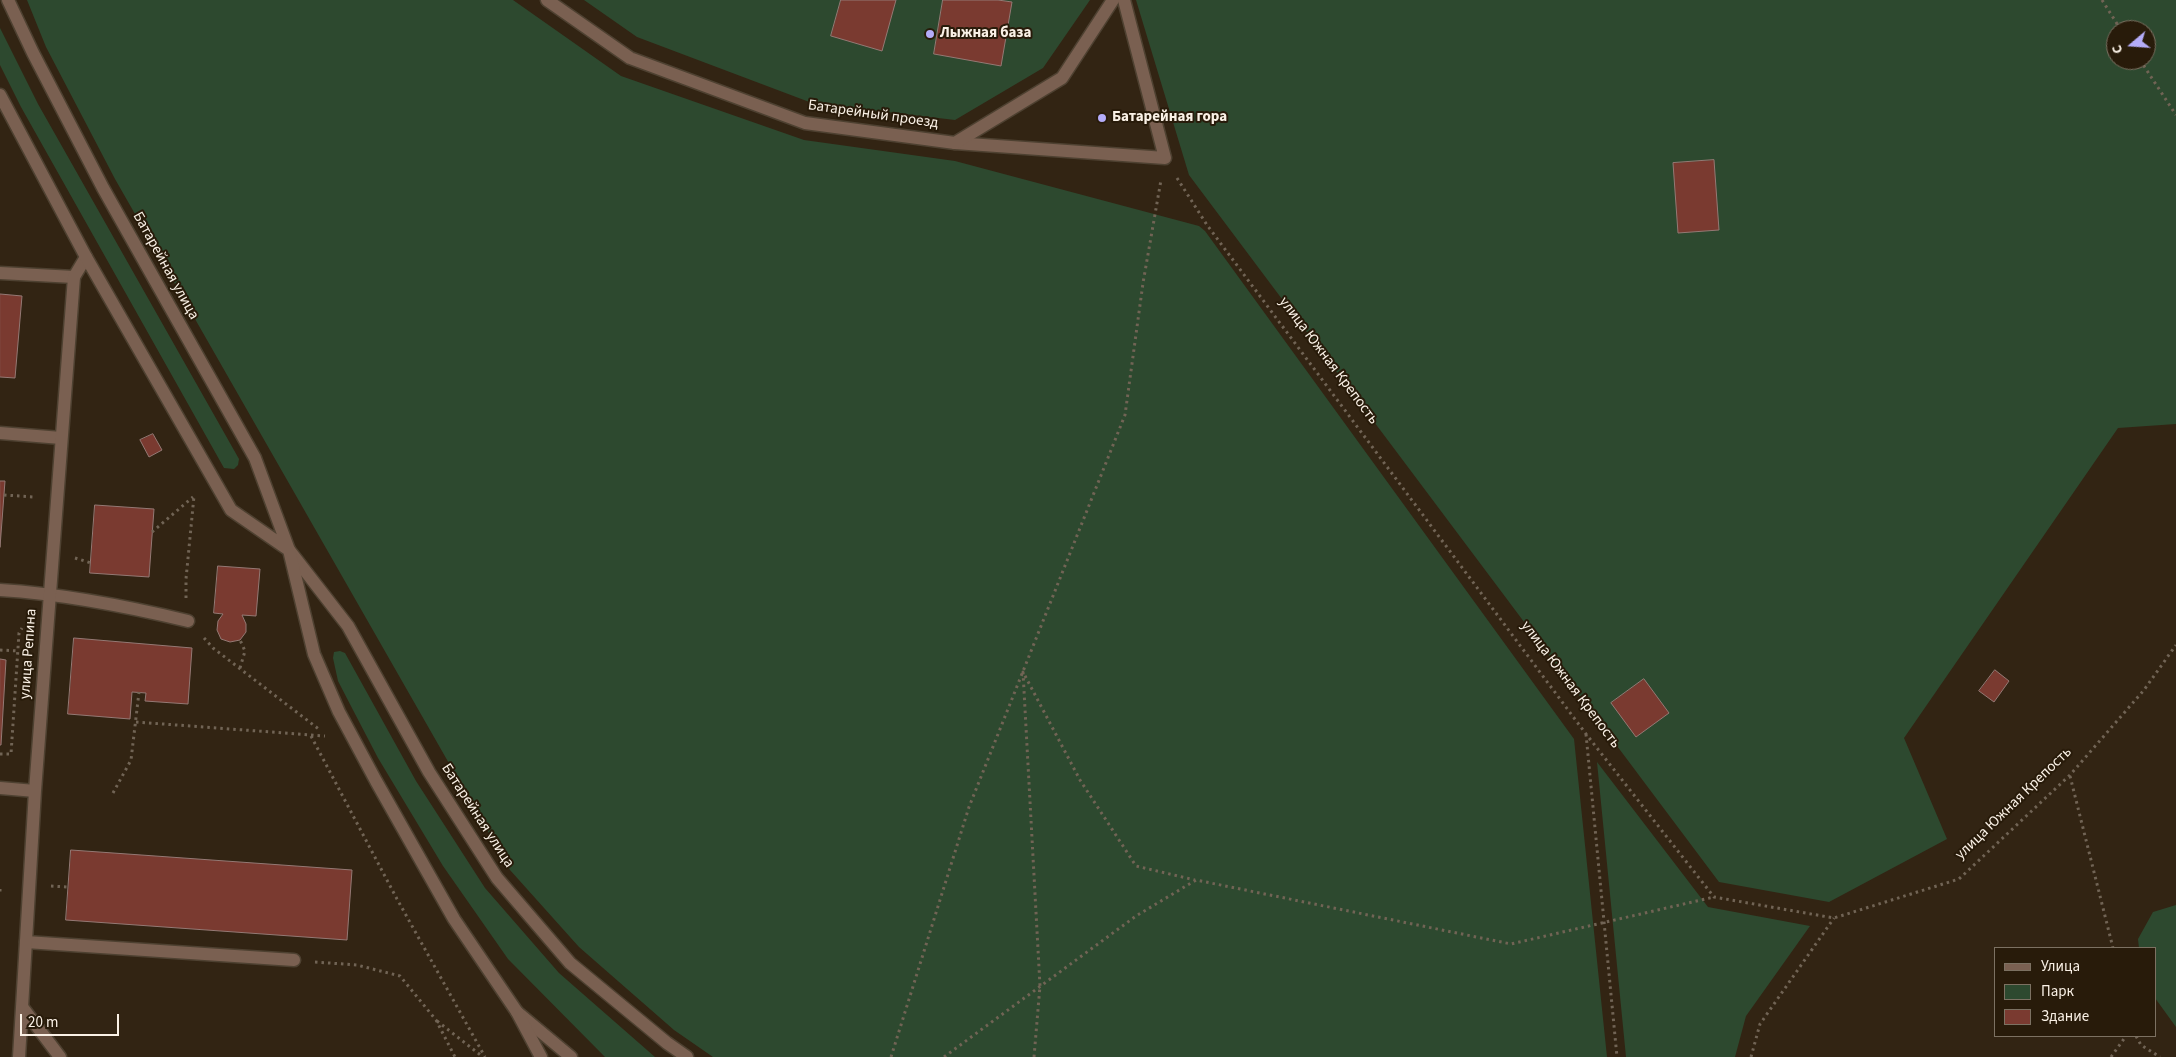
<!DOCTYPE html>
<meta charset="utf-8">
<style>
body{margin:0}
#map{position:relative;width:2176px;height:1057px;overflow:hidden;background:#322413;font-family:"Source Sans 3",sans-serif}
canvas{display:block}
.legend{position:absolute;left:1994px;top:947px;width:162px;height:90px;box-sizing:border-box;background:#281b0a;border:1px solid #7c7162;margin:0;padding:6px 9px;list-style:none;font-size:15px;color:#faf1e6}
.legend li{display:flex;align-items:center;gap:10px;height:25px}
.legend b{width:25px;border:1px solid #7c7162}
.north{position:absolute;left:2106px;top:20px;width:50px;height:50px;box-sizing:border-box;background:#281b0a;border:1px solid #7c7162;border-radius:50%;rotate:252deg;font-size:14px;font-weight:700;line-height:20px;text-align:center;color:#faf1e6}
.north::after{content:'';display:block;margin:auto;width:18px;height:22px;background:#b4acf9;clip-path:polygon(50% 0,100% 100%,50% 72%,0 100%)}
.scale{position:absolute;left:20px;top:1014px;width:99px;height:22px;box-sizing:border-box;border:2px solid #faf1e6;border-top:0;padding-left:6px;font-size:15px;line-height:18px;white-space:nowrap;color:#faf1e6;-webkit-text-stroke:4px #281b0a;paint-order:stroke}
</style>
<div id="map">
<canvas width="2176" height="1057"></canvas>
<ul class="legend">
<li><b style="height:6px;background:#7a6051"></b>Улица</li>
<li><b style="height:14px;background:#2d492f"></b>Парк</li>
<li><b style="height:14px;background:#7a3a30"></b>Здание</li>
</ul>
<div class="north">С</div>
<div class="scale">20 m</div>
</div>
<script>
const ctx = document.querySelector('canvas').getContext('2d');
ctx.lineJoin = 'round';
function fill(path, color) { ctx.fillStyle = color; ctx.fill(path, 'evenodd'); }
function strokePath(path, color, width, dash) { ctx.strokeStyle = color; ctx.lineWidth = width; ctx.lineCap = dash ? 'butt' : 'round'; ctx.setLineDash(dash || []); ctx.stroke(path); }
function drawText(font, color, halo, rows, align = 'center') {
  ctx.font = font + ' "Source Sans 3",sans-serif'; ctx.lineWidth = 4; ctx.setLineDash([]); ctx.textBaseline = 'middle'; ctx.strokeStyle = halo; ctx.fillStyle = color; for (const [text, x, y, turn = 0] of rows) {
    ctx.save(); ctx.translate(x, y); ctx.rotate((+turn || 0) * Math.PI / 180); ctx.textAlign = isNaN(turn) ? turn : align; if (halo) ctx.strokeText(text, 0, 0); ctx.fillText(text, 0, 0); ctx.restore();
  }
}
const green = new Path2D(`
 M27,0h486l108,76 183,64 151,21 244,65 6,5 369,508 33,318h-894l-39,-27 -95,-83 -69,-77 -395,-691 -69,-132z
 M584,0h506l-47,68 -88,52 -143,-17 -175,-66z
 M1136,0h1040v424l-58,4 -214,310 43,101 -118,63 -110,-20 -530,-707zM2116,30h30v30h-30z
 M0,28l38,76 201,355 -1,6 -4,4 -10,-1 -203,-361 -21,-42z
 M340,651l5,2 71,128 69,107 74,85 96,84h-50l-97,-98 -65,-93 -65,-108 -25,-48 -15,-29 -5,-23 1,-6z
 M1597,762l111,145 102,19 -64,90 -11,41h-109z
 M2176,905v122l-21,-29v-50h-16l-1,-9 15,-27z`);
const building = new Path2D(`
 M841,0h55l-14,51 -51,-15z
 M943,0h55l14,2 -11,64 -67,-12z
 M1714,160l5,70 -41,3 -5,-70z
 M0,294l22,2 -7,82 -15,-1z
 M153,434l9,16 -13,7 -9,-17z
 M0,481h5l-5,66z
 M95,505l59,4 -5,68 -59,-4z
 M218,566l42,3 -4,47 -14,-1 4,9v8l-6,8 -10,2 -9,-3 -4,-9 1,-9 5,-7 -9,-1z
 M74,638l118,10 -4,56 -43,-3 1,-8 -14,-1 -2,27 -62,-5z
 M0,659l6,1 -5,85h-1z
 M1995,670l14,11 -15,21 -15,-11z
 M1644,679l25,34 -33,24 -25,-34z
 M71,850l281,20 -5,70 -281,-20z`);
const path = new Path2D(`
 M2102,0l19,30
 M2140,60l36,55
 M1177,178l30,47 379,509 128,163 120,21 125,-39 111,-104 74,-85 32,-45
 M4,495l30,2
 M152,532l41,-35
 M75,558l16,5
 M186,598v-19l8,-83
 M204,638l9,10 107,82
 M0,650l18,1
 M240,668l5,-17 -5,-11
 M136,722l189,14
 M1586,734l31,323
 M311,736l86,163 88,158
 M0,754h11l8,-121 3,-5
 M2070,776l43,172
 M113,793l18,-33 8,-68
 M51,886l17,1
 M0,889v5
 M315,962l42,3 43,11 36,44 19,37
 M437,1021l46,36
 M2136,1036l5,9 19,12
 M891,1057l78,-250 156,-392 18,-132 18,-103
 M944,1057l192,-141 60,-36 315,64 203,-47
 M1034,1057l6,-71 -17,-314 57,108 56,86 59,14
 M1751,1057l9,-33 74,-106
 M2111,1057l15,-21`);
const service = new Path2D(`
 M955,143l210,15 -41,-158
 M0,273l74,4
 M0,433l61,5
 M0,590c63,4 126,16 188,31
 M26,942l268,18
 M23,1008l37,49`);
const minor = new Path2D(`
 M547,0l83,58 175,65 150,20 107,-65 51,-78
 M289,550l59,76 81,146 68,106 73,85 97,80 20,14
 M0,788l35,3
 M517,1012l54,45
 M19,1057l16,-266 39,-514 12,-20`);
const tertiary = new Path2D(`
 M8,0l25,53 70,135 152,270 34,92 25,104 25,58 37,69 78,138 63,93 24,45
 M0,95l86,162 145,253 58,40`);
const markers = [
 [930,34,5,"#b4acf9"],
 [1102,118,5,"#b4acf9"]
];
const poiNames = [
 ["Лыжная база",940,34],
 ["Батарейная гора",1112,118]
];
const streetNames = [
 ["Батарейный проезд",873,115,8],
 ["Батарейная улица",165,266,61],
 ["улица Южная Крепость",1328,361,53],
 ["улица Репина",29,654,-86],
 ["улица Южная Крепость",1570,685,53],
 ["улица Южная Крепость",2014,804,-44],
 ["Батарейная улица",477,816,57]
];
fill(green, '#2d492f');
fill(building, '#7a3a30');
strokePath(building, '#947974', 1);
strokePath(service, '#4e4131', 15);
strokePath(minor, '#4e4131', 15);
strokePath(tertiary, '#4e4131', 15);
strokePath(path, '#716455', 3, [2.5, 4]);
strokePath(service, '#7a6051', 12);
strokePath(minor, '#7a6051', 12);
strokePath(tertiary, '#7a6051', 12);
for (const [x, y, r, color] of markers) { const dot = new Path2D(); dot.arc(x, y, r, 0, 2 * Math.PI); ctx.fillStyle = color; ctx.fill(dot); strokePath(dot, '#281b0a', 2); }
drawText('bold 15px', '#faf1e6', '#281b0a', poiNames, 'left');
drawText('15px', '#faf1e6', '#281b0a', streetNames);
</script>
